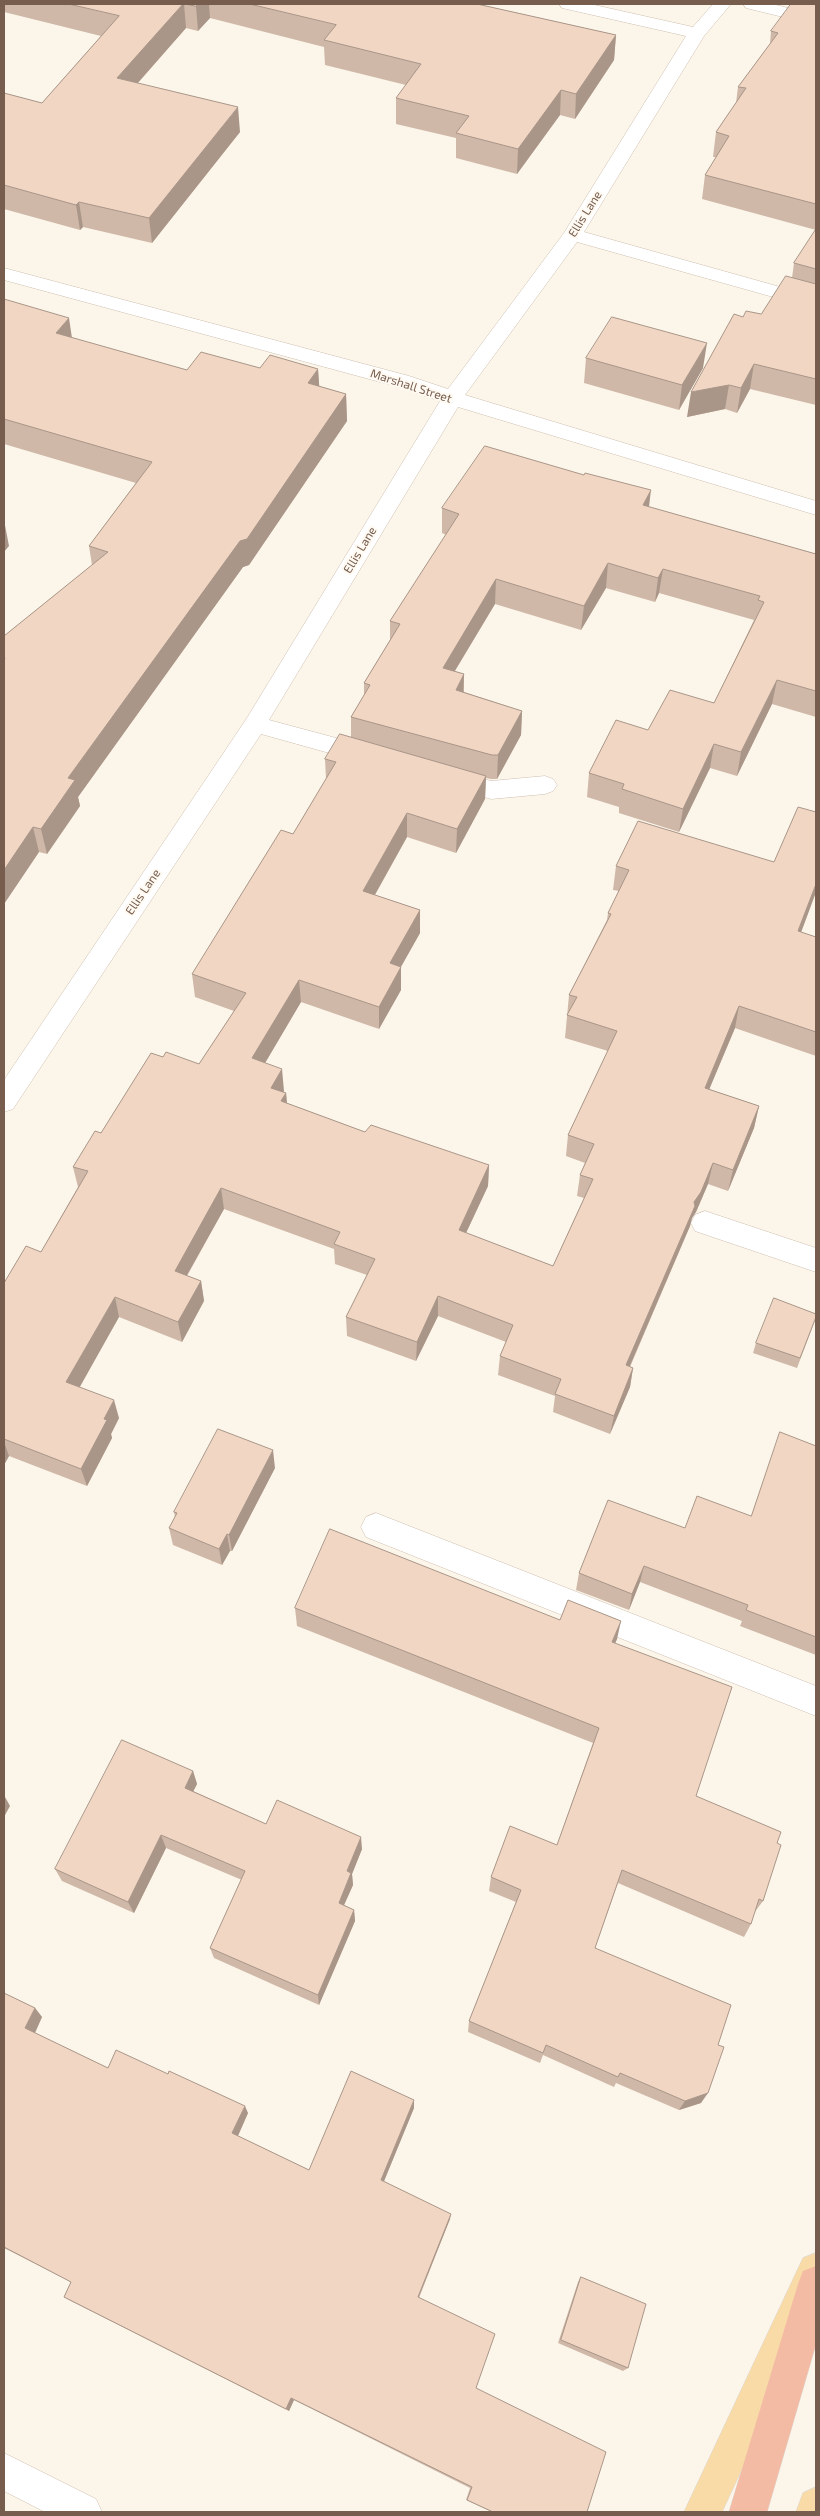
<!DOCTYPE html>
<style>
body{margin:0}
#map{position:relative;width:820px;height:2516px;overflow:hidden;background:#fcf6ea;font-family:"Exo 2",sans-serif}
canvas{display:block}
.frame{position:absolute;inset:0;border:5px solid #775d4e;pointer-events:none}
</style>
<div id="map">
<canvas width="820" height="2516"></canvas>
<div class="frame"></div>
</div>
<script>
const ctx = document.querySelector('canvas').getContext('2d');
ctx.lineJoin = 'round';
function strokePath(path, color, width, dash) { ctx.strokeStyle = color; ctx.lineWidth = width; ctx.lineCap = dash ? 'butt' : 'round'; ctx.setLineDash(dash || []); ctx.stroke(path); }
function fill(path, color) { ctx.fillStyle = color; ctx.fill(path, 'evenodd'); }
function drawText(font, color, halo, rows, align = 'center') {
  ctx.font = font + ' "Exo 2",sans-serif'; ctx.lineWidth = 4; ctx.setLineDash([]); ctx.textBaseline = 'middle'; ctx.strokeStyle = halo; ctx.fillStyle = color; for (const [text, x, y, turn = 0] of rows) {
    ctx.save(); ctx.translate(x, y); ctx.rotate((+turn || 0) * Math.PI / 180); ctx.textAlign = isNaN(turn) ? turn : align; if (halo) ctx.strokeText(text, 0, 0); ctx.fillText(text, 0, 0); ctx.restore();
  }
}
const minor = new Path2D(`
 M559,4h31l103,23 20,-23h18l-27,32 -120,196 232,65v12l-239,-67 -112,153 351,106v14l-358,-108 -189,313 108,29 4,6 -4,6 -8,3 -108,-30 -248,375 -9,3v-32l243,-362 193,-317 -45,-15 -391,-106v-12l405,108 39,13 116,-156 122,-197 -124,-28z
 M743,4h29l44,11v10l-70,-17z
 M451,770l40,11 54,-5 8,3 4,6 -4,6 -8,3 -54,5 -48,-14 -4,-6 4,-6z
 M705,1211l111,37v24l-121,-41 -4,-8 4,-8z
 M376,1513l440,173v30l-450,-179 -5,-10 5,-10z
 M4,2453l92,46 6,13h-57l-41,-21z`);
const major = new Path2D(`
 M816,2253v57l-94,202h-38l119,-254z
 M816,2487v25h-20l7,-19z`);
const highway = new Path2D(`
 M816,2266v78l-49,168h-38l69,-228 5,-13z`);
const wall = new Path2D(`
 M4,4h473l139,31 -2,25 -39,59 -15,-4 -43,59 -61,-16v-20l-60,-14v-26l10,-13 -81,-20 -1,-18 -114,-29 -12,13 -12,-3 -48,55 102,49 -88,111 -69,-16 -3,3 -76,-21v-116l38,10 59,-67 -97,-24z
 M816,4v401l-66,-16 -13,24 -12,-4 -38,8 56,-100 18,-3 31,-36 2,-15 22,-33 -114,-31 3,-24 11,-18h-3l3,-25 20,-29 2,-16 32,-43 1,-13z
 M4,299l68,39 115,32 73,-2 58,1 1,17 27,8 1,27 -98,144 -6,2 -165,230 2,9 -33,48 -8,-2 -35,52v-268l88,-71 -3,-19 47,-63 -132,-39z
 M586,358l117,10 -24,42 -95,-27z
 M649,507l167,47v163l-44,-13 -35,72 -27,-8 -31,64 -60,-19v-6l-32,-10 2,-24 59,-43 66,-27 40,-83 -95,-27 -4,9 -49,-14 -25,42 -86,-26 -40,67 9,3v18l58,19 -1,24 -24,44h-6l-5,-1 -1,21 -29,54 -49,-16 -32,58 45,15v23l-19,34v23l-22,39 -78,-27 -36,61 19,28 -1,1 3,1 1,10 78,29 124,33 -1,21 -22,47 87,33 31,-68 -7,-2 3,-21 5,-12 -19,-7 2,-21 40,-84 -43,-13 4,-43 38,-75 1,-7 11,-22 -6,-1 3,-24 200,26 -15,40 15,5v119l-81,-28 -26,61 50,17 -5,22 -26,63 -20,-7 -12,28 -4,6 -2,8 -60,141 3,1 -3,19 -20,47 -57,-22 2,-16 -57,-21 2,-19 6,-14 -68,-26 -22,45 -69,-25 -1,-19 21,-42 -32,-11 -1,-15 -110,-40 -37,67 14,5 3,20 -22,41 -63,-25 -40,70 40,31 -8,16 1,4 -25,48 -78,-30 -5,9v-182l37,-31 37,-65 -5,-20 90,-110 36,7 35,-53 -39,-14 -3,-23 101,-140 33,-55 -1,-20 26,-21v-21l13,-22v-12l26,-43v-19l56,-86 -4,-2v-25z
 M816,1318l-19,50 -44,-15 3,-10z
 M816,1446v209l-76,-29 2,-5 -102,-39 -11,28 -53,-20 3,-17 106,-45 66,-12z
 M275,1468l-43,83h-2l-8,14 -49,-20 -4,-17 6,-11 -1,-5z
 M295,1608l265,12 57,19 -2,4 81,153 81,47 -14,58 -9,12 -3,11 -7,13 -126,-54 -23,65 123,97 -17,58 -22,7 -63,-27 -2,4 -71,-32 -3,8 -72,-31 1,-11 47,-119 -27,-11 2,-14 66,-32 36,-102 -296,-117z
 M193,1771l4,13 -4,7 73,33 96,25 -10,25 1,11 -9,20 10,5 1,11 -36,84 -105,-47 -4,-10 32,-68 -76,-32 -32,65 -72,-32 -7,-12z
 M4,1993l31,15 7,9 -7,16 73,35 140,45 -10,23 71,34 105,-62 -30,73 66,38 -31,79 57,90 111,124h-95l-26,-12 4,-12 -176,-88 -5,11 -218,-110 -7,-4 7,-15 -67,-34z
 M581,2277l47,91 -5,3 -65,-28 20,-61z`);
const shadedWall = new Path2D(`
 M183,4h1l2,24 -66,75 -3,-25z
 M198,4h11l1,14 -12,13 -2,-25z
 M616,35l-2,25 -39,59 1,-25z
 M561,90l-1,25 -43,59 1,-25z
 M238,107l2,25 -88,111 -3,-25z
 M79,202l4,25 -3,3 -4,-25z
 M69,318l4,27 -17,-12z
 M707,343l-4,25 -24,42 3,-25z
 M754,364l-4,25 -13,24 4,-25z
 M318,369l2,27 -12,-13z
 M729,385l-4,24 -38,8 4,-25z
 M346,394l1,27 -98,144 -6,2 -165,230 2,9 -33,48 -6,-25 27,-51z
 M651,490l-3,25 -5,-10z
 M4,520l5,26 -5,6z
 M608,563l-2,25 -25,42 3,-24z
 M663,569l-4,24 -4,9 3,-24z
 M496,579l-1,25 -53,88 1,-24z
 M464,674l-1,25 -7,-9z
 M777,680l-5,24 -35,72 4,-24z
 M522,711l-1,24 -24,44 1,-24z
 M714,744l-4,24 -31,64 4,-23z
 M486,776l-1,23 -29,54 1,-24z
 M407,813v24l-43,77 -1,-23z
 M33,827l6,25 -35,52v-34z
 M816,884v8l-23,62 5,-23z
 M420,910v23l-30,53v-23z
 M401,967v23l-22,39v-22z
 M299,980l2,22 -46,78 -3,-22z
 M739,1006l-4,22 -34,81 4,-21z
 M282,1069l2,22 -11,18 -2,-21z
 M286,1093l2,22 -7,-14z
 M759,1106l-5,22 -26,63 5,-21z
 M713,1163l-5,21 -12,28 -4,6 -2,8 -68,158 4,-19 68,-163z
 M489,1165l-1,21 -30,64 1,-20z
 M221,1188l3,21 -46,82 -3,-20z
 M201,1281l3,20 -22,41 -4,-20z
 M438,1296v20l-22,45 1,-19z
 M115,1297l4,20 -47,84 -6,-19z
 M633,1368l-3,19 -20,47 4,-18z
 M114,1400l5,18 -8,16 1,4 -25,48 -6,-17 23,-50z
 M4,1442l5,14 -5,9z
 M273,1450l2,18 -43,83 -3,-16z
 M227,1534l3,17 -8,14 -3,-16z
 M644,1566l-4,16 -11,28 3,-16z
 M621,1621l-4,18 -9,21 4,-18z
 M193,1771l4,13 -8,16 -4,-12z
 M4,1795l6,11 -6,11z
 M161,1835l5,13 -32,65 -6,-11z
 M361,1837l1,12 -10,25 1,11 -13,29 -1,-11 8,-32z
 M354,1910l1,11 -36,84 -1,-10z
 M35,2008l7,9 -9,20 -8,-9z
 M708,2093l-7,10 -22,7 6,-9z
 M414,2100v8l-32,78 -1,-6z
 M245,2106l3,7 -12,27 -4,-7z
 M451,2214l-1,5 -33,82 1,-4z
 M291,2398l3,2 -5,11 -3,-2z`);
const building = new Path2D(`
 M69,4h114l-66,74 121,29 -89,111 -70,-16 -3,3 -72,-20v-92l38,10 77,-87z
 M186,4h12l-2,2z
 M250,4h227l139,31 -40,59 -15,-4 -43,59 -62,-16 13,-17 -73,-18 25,-34 -97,-24 12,-15z
 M791,4h25v200l-111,-29 24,-39 -13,-4 30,-44 -8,-1 40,-54 -7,-2z
 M816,229v40l-22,-6z
 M786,276l30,8v95l-62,-15 -13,24 -12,-3 -38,7 43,-78 9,3 3,-6 15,3z
 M4,299l65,19 -13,15 131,37 14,-18 59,16 10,-13 48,14 -10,14 38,11 -99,145 -7,2 -172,237 7,2 -34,49 -8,-2 -29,43v-209l1,-3h-1v-22l104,-84 -19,-6 63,-84 -148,-43z
 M612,317l95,26 -25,42 -96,-27z
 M485,446l99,29 1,-2 66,17 -8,15 173,49v137l-39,-11 -36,72 -27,-8 -31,65 -61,-20 2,-5 -35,-11 27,-53 32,10 22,-40 44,13 50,-101 -6,-2 2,-4 -97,-27 -5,9 -50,-15 -24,43 -88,-27 -53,89 21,6 -8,16 66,21 -24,44h-6l-141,-38 19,-32 -6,-2 36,-59 -10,-3 69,-107 -17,-6z
 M340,734l146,42 -29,53 -50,-16 -44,78 57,19 -30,53 11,4 -22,40 -80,-27 -47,78 30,11 -11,19 15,5 -5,8 84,31 6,-7 118,40 -30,65 94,36 40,-87 -13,-4 14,-31 -26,-9 49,-104 -50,-16 10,-18 -8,-2 42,-81 -3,-1 21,-43 -13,-4 22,-45 136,41 24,-55 18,5v72l-18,47 18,6v95l-77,-26 -34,82 54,18 -26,64 -20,-7 -12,29 -7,10 1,4 -69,159 7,3 -19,48 -59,-22 6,-15 -61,-23 13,-31 -75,-29 -21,46 -71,-25 29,-58 -41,-15 6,-12 -119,-44 -46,83 26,10 -23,41 -63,-25 -49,85 48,18 -10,19 3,1 -26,49 -77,-30v-156l22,-37 15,6 47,-81 -15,-4 22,-36 6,2 50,-80 12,4 3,-5 33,12 47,-71 -54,-19 89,-144 12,4 43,-72 -11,-3z
 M774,1298l42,16v3l-16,41 -44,-15z
 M218,1429l55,21 -44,85 -2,-1 -8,15 -50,-21 8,-15 -3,-1z
 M780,1432l36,14v191l-70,-27 2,-5 -104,-39 -12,28 -53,-21 29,-73 77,28 12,-32 54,20z
 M330,1529l230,91 8,-20 53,21 -9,21 120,45 -36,109 85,36 -4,11 4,2 -18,56 -4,-2 -8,25 -129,-54 -27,78 136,57 -13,40 6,2 -16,46 -23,8 -65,-28 -2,4 -72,-32 -3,8 -74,-32 52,-131 -30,-13 19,-51 47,19 42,-117 -304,-120z
 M122,1740l71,31 -8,17 81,36 11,-24 84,37 -14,34 4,2 -12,30 15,7 -36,85 -108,-47 35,-77 -84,-36 -33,67 -73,-33z
 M4,1993l31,15 -10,20 83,40 8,-18 52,24 1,-3 76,35 -13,27 77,37 42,-99 63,29 -33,80 70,34 -33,83 77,37 -19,54 130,64 -19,60h-94l-26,-12 5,-13 -181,-89 -5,11 -222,-112 7,-15 -67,-35z
 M581,2277l65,27 -18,64 -67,-28z`);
const farStreetnames = [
 ["Ellis Lane",585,214,-58],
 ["Marshall Street",411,386,18],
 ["Ellis Lane",360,550,-59],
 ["Ellis Lane",143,892,-56]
];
strokePath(minor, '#cebeb0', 1);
strokePath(major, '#dcd5d1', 1);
strokePath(highway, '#dcd5d1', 1);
fill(minor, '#fff');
fill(major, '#f8dba6');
fill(highway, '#f4bba4');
fill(wall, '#cfb8a8');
fill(shadedWall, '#a99688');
fill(building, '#f1d6c3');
strokePath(building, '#a99688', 1);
drawText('12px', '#775d4e', '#fef9f1', farStreetnames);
</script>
